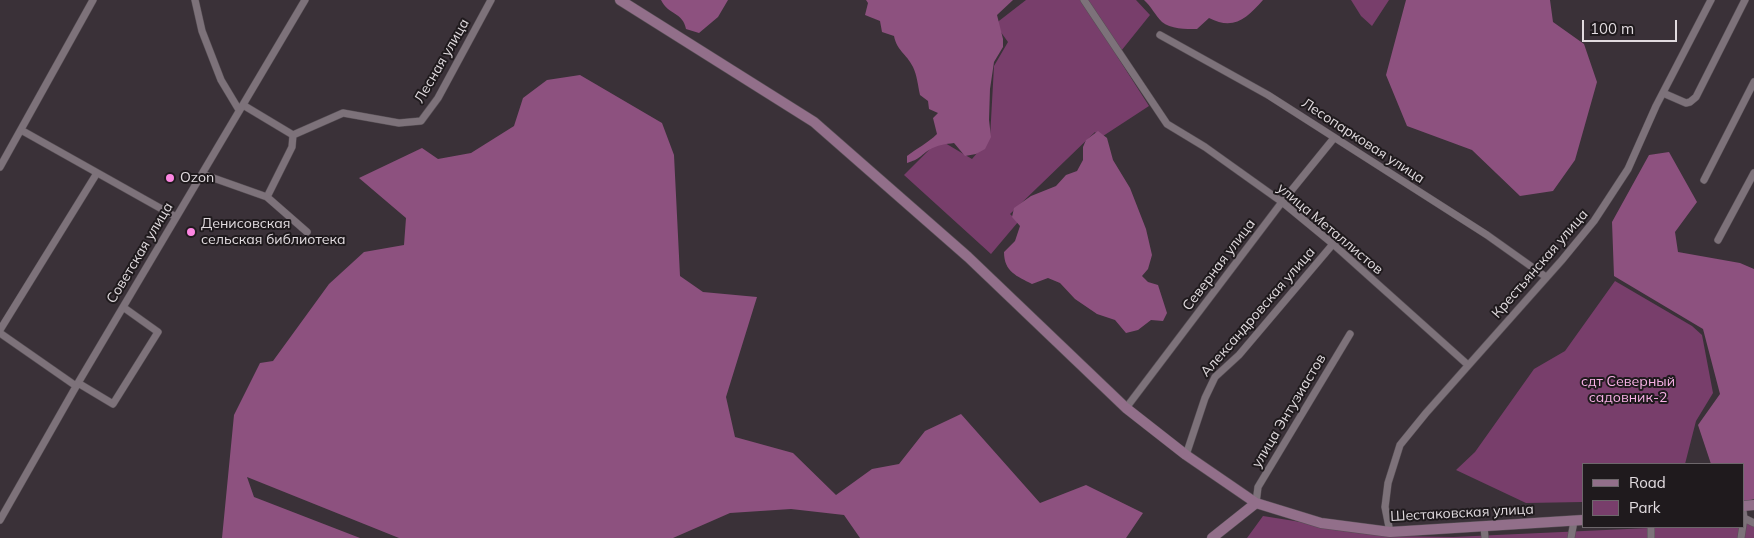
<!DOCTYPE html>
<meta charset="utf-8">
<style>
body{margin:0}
#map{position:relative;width:1754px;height:538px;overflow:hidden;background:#3a3138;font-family:Mulish,sans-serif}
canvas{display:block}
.legend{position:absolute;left:1582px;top:463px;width:162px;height:65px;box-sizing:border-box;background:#1f1a1d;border:1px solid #6d676b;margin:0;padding:6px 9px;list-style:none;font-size:15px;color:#e1dbdf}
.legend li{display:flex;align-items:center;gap:10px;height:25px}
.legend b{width:25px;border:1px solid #6d676b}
.scale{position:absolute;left:1582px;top:20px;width:95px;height:22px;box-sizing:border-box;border:2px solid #e1dbdf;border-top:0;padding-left:6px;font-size:15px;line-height:18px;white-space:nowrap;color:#e1dbdf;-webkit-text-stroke:4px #1f1a1d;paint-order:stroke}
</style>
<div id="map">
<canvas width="1754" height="538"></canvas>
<ul class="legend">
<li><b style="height:6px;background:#926f8a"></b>Road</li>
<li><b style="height:14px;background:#783e6b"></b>Park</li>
</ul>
<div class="scale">100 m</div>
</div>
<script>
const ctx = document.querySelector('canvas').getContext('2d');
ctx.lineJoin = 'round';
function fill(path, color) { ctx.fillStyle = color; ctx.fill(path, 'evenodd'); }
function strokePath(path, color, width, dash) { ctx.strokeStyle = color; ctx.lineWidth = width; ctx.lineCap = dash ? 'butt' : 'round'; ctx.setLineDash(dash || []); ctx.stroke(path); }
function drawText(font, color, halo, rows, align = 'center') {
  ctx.font = font + ' Mulish,sans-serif'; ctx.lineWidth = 4; ctx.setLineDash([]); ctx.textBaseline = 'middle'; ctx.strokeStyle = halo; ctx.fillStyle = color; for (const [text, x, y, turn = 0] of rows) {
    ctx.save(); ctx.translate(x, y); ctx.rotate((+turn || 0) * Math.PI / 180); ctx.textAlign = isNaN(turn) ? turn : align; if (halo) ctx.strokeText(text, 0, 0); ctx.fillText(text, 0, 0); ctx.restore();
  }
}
const green = new Path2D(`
 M1026,0h110l14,15 -33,41 32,50 -49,32 -5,-6 -85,82 8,8 -27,32 -87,-79 29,-29 12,-3 27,16 18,-21 4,-72 14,-24 -13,-18z
 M1351,0h38l-17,26 -11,-10z
 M1615,281l77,45 10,9 11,58 -17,28 -11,43h-102v38l-57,1 -70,-33 19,-18 59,-83 31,-18z
 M1263,516l126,20 64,1 218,-10h72v-6l11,2v15h-507z`);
const forest = new Path2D(`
 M661,0h67l-10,17 -19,16 -13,-4c-3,-17 -18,-14 -25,-29z
 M866,0h147l-16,15 6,24v8l-9,15 -4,27 -1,31 2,17 -6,12 -9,5 -11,2 -11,-13c-8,1 -17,2 -25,7 -9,6 -9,9 -22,13v-7c10,-8 21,-13 30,-22l-4,-16 5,-5 -9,-4 -1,-8 -8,-6c-2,-9 -3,-20 -7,-28 -7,-14 -16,-16 -19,-31l-12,-4 -2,-11 -15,-6 3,-12z
 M1144,0h119c-16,18 -29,31 -54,18l-12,11c-11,0 -27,0 -35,-7 -7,-7 -11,-16 -18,-22z
 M1406,0h144l3,22 31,22 13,38 -22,78 -22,31 -33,5 -48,-46 -65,-24 -21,-51z
 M580,75l82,48 12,32 6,121 23,16 54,5 -31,100 9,40 58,16 43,42 36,-26 27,-5 26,-33 36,-17 79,89 46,-18 57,28 -17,25h-266l-16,-23 -53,-6 -61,4 -57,25h-274l-152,-61 7,20 106,41h-138l12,-123 26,-52 13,-2 56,-77 35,-32 40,-7 2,-27 -47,-40 63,-30 16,11 33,-6 43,-27 9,-28 24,-18z
 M1098,131l9,7 6,22 17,28 16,41 6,26 -4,14 -6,7 6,6 10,3 9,28 -4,8 -12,-1 -13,10 -12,3 -11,-13 -18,-6 -22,-15 -15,-16 -12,-5 -16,6c-15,-8 -28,-12 -28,-32l11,-11 5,-15 -8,-9 2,-9 17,-12 25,-10 10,-11 11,-4 6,-11v-13l3,-7z
 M1669,152l28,50 -22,30 3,20 62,11 14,6v230l-11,4v-39h-32l-13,-39 22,-31 -17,-65 -89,-53 -2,-54 37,-67z`);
const street = new Path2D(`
 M195,0l7,31 19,49 18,30
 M1084,0l83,124 38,23 77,55 51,42 135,121
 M1160,35l108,60 219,140 59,42
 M1663,93l23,10 4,-1 6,-5 49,-97
 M243,105l50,30 -1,12 -25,50
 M21,130l155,87
 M293,135l50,-22 56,10 22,-2 17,-23 53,-98
 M0,167l93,-167
 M202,174l65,23 40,35
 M1704,180l50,-98
 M1718,240l36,-67
 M0,330l97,-157
 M0,333l76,53
 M78,383l35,21 45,-72 -35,-25
 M1126,408l156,-206 52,-64
 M1186,455l19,-57 10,-21 24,-22 94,-111
 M1256,503l2,-16 92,-153
 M1744,518l10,5
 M0,520l78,-137 227,-383
 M1484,526l1,12
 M1390,532l-5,-25 3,-24 12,-38 26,-32 136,-153 32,-39 34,-52 28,-63 55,-106
 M1571,538l3,-17
 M1651,538v-11
 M1741,538l3,-20 -1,-7`);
const secondary = new Path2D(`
 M620,0l194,122 154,135 158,151 60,47 70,48 65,20 69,9 193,-12
 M1743,506l11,-1
 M1212,538l44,-35`);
const markers = [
 [170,178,5,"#fd86e2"],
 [191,232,5,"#fd86e2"]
];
const streetNames = [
 ["Лесная улица",442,61,-60],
 ["Лесопарковая улица",1363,141,33],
 ["улица Металлистов",1330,229,40],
 ["Советская улица",140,253,-59],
 ["Крестьянская улица",1540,264,-49],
 ["Северная улица",1219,265,-53],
 ["Александровская улица",1258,312,-49],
 ["улица Энтузиастов",1289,411,-59],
 ["Шестаковская улица",1462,513,-3]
];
const poiNames = [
 ["Ozon",180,178],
 ["Денисовская",201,224],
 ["сельская библиотека",201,240]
];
const parkNames = [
 ["сдт Северный",1628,382],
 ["садовник-2",1628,398]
];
fill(green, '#783e6b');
fill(forest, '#8d517f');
strokePath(street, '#574f55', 8);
strokePath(secondary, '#574f55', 11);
strokePath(street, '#7d727a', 7);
strokePath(secondary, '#926f8a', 10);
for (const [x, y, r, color] of markers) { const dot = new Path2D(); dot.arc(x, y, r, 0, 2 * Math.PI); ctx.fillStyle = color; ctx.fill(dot); strokePath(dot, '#1f1a1d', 2); }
drawText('14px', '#e1dbdf', '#1f1a1d', streetNames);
drawText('14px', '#e1dbdf', '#1f1a1d', poiNames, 'left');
drawText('14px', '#f7b1e5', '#1f1a1d', parkNames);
</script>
